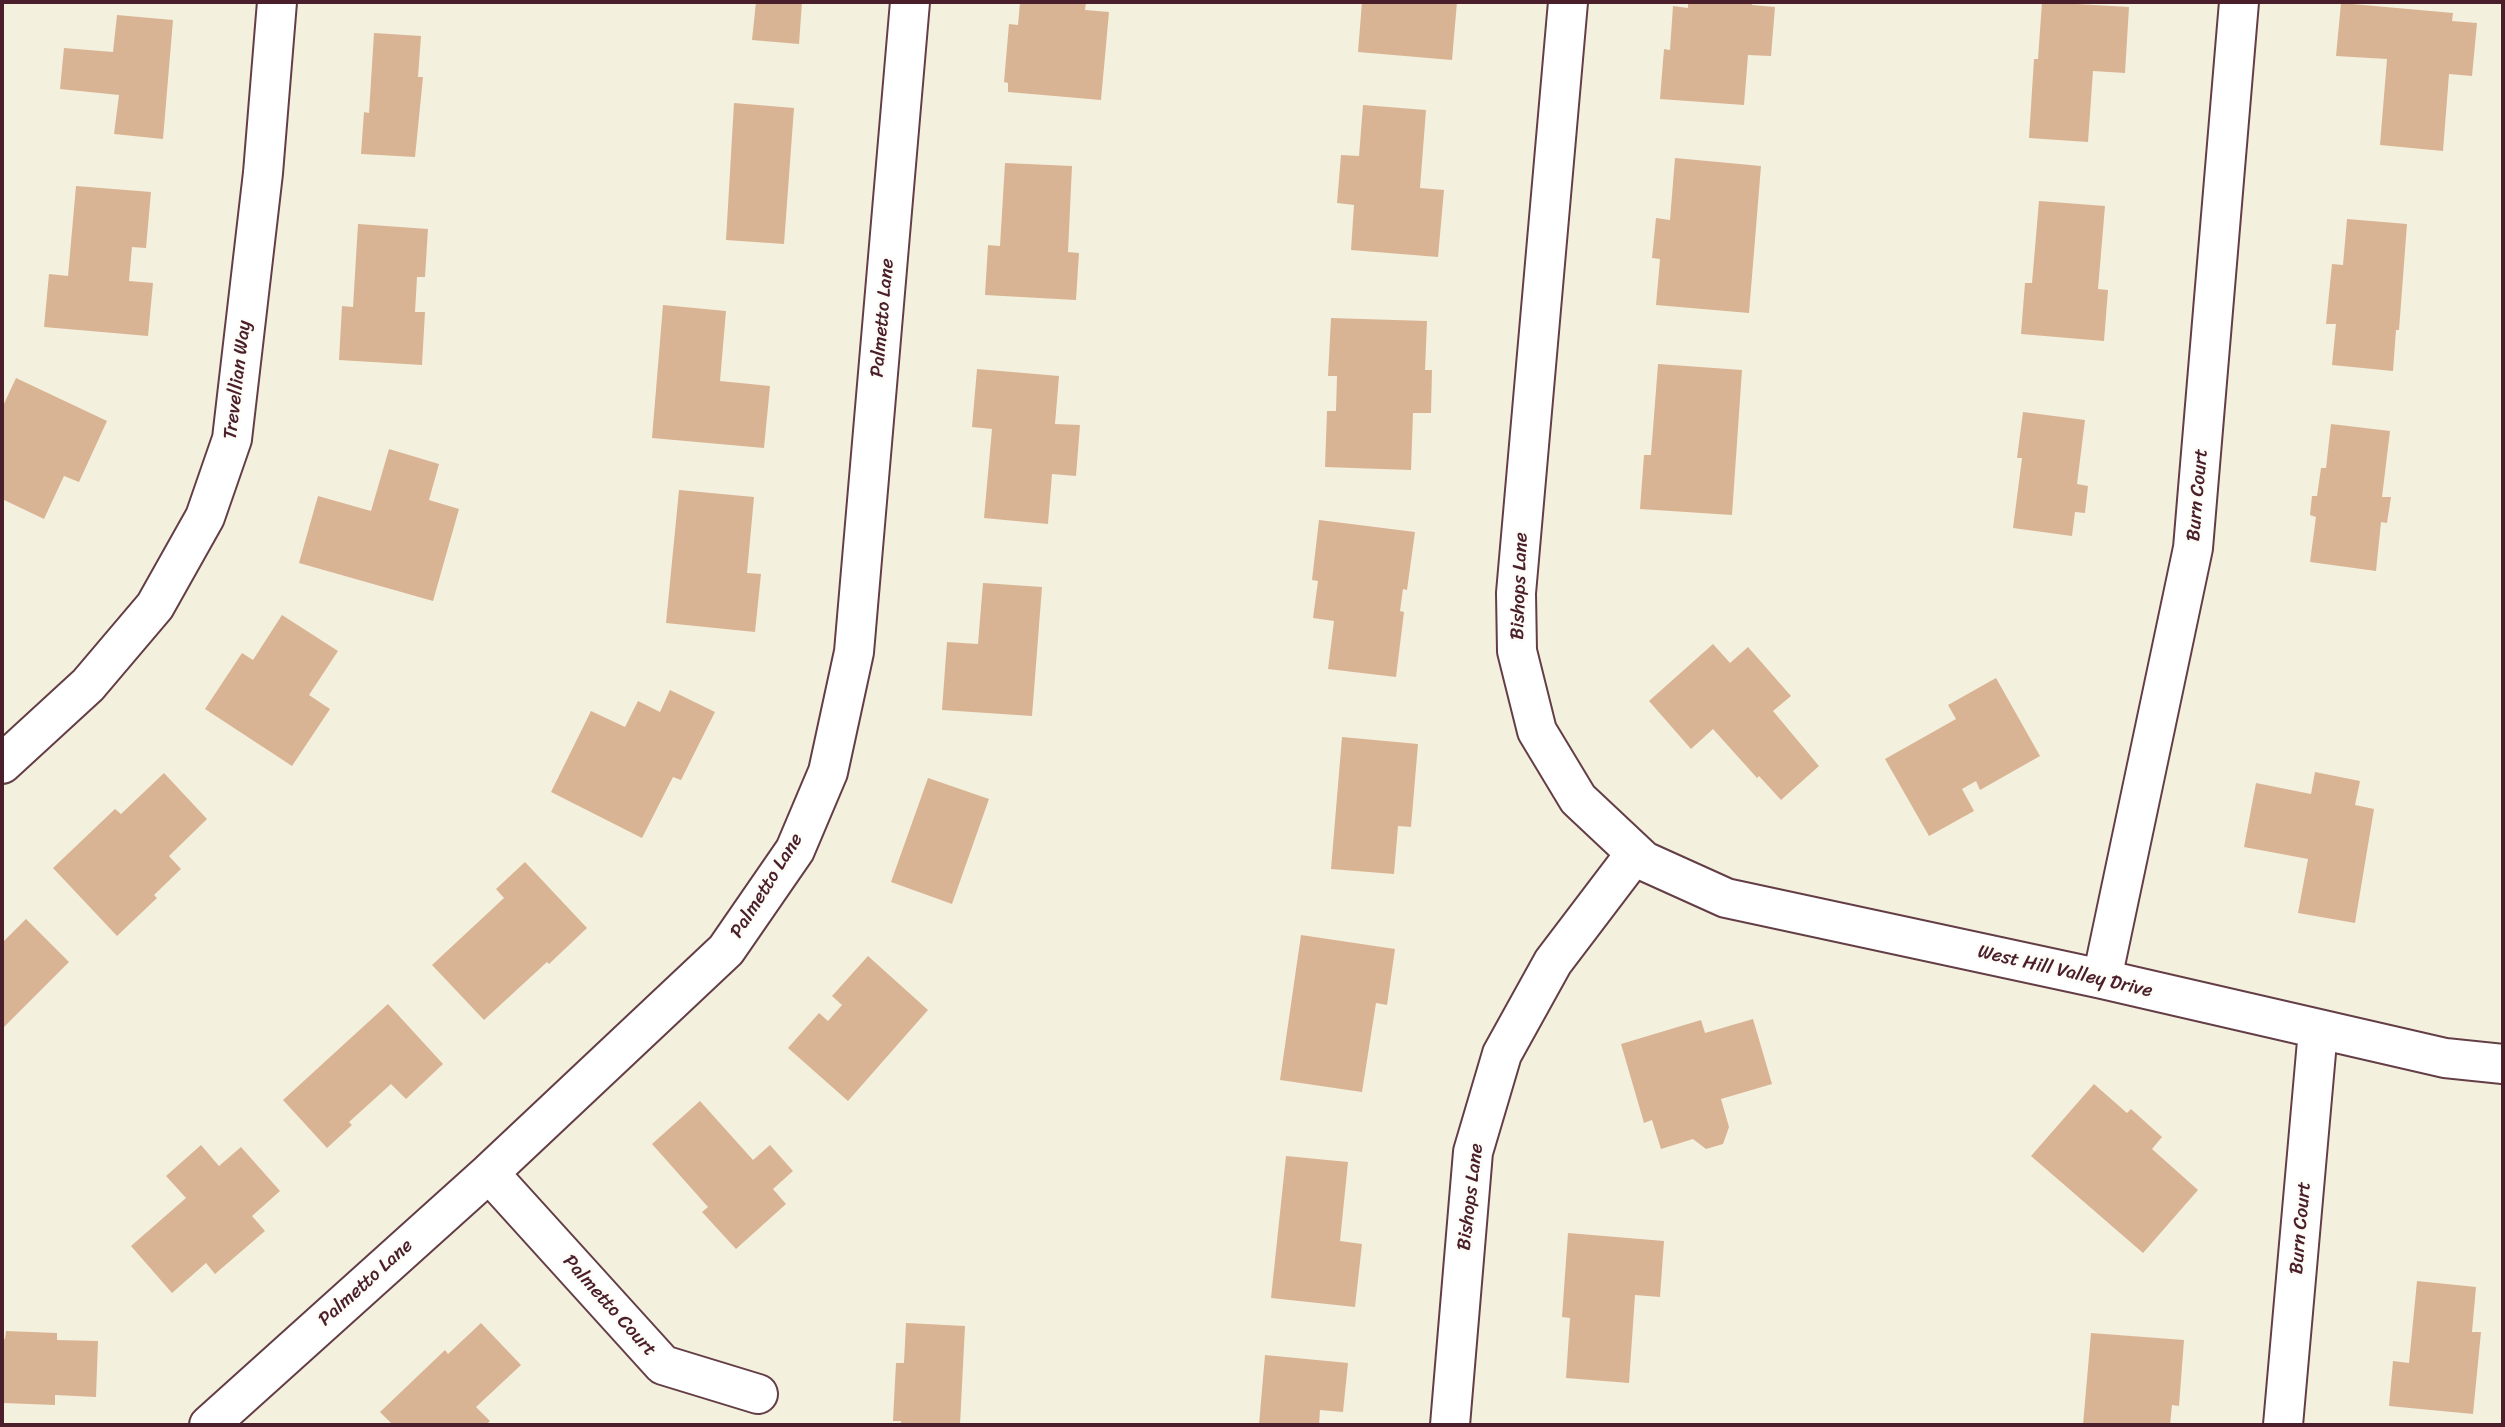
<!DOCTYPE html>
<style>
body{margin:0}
#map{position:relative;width:2505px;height:1427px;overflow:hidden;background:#f4f0de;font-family:Sriracha,sans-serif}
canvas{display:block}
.frame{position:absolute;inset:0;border:4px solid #4a1f2b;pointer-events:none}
</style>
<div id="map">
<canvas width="2505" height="1427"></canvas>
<div class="frame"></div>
</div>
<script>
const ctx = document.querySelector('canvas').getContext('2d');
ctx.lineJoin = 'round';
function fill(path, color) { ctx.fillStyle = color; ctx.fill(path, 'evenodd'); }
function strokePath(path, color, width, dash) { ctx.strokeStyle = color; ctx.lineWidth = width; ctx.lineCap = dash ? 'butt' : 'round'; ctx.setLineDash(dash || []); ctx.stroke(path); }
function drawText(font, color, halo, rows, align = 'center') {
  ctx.font = font + ' Sriracha,sans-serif'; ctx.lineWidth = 5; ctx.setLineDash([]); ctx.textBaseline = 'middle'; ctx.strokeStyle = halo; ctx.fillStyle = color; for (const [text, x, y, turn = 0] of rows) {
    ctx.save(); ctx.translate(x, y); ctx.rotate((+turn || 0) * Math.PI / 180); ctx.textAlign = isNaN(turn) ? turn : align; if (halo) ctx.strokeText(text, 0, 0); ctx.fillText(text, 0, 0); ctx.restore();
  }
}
const building = new Path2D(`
 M756,2h46l-3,42 -47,-4z
 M1020,2h66l-1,8 24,2 -8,88 -93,-8v-9l-4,-1 5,-58 9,1z
 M1362,2h95l-5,58 -94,-8z
 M1688,2h65l-1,3 23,2 -4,49 -23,-1 -4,50 -84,-6 4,-50 6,1 3,-44 15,2z
 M2042,2l87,5 -4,66 -32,-2 -5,71 -59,-4 5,-79h4z
 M2341,3l112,10 -1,8 25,2 -5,53 -23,-2 -6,77 -63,-6 7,-86 -51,-3z
 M117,15l56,5 -10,119 -49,-5 5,-39 -59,-6 4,-41 49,4z
 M374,33l47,3 -3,41h5l-8,80 -54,-3 3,-42 5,1z
 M734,103l60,5 -10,136 -58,-4z
 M1363,105l63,5 -6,78 24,2 -6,67 -87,-7 3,-45 -17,-2 4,-48 18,1z
 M1675,158l86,8 -12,147 -93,-8 4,-46 -8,-1 4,-40 14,2z
 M1005,163l67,3 -4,86 11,1 -3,47 -91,-5 3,-50 12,1z
 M76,186l75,6 -5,56 -14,-1 -3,34 24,2 -5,53 -104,-9 5,-53 19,2z
 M2039,201l66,5 -7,83 10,1 -4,51 -83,-7 4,-51h7z
 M2347,219l60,5 -8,106h-3l-3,41 -61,-6 4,-41h-10l6,-60 11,1z
 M358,224l70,5 -3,48h-8l-2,35h10l-3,53 -83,-5 3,-54 11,1z
 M663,305l63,6 -6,70 50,5 -6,62 -112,-10z
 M1331,318l96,3 -2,49h7l-1,43h-18l-2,57 -86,-3 2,-56h9l1,-35h-9z
 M1658,364l84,6 -10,145 -92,-6 4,-54h7z
 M977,369l82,7 -4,48 25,1 -4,51 -24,-2 -4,50 -64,-6 8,-89 -20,-2z
 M16,378l91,43 -28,61 -15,-6 -20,43 -42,-20v-91z
 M2023,412l62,8 -8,64 11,2 -3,27 -10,-1 -3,24 -59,-8 9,-70h-5z
 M2331,424l59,7 -8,66h9l-4,26 -6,-1 -5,49 -66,-9 6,-45 -6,-2 2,-19h5l4,-28h5z
 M389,449l50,15 -10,36 30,9 -26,92 -134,-38 19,-67 53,15z
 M679,490l75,7 -7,76 14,1 -6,58 -89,-9z
 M1319,520l96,12 -8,58 -4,-1 -3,22 4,1 -8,65 -68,-8 6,-48 -21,-3 5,-37 -6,-1z
 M983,583l59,4 -10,129 -90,-6 5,-68 31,2z
 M282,615l56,36 -29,44 21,14 -38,57 -87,-57 37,-56 11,7z
 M1713,644l17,19 18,-16 43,49 -18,15 46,55 -38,34 -22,-24 -2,2 -44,-49 -22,20 -42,-48z
 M1996,678l44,78 -60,34 -4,-9 -14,8 12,22 -45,25 -44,-77 71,-40 -8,-14z
 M670,690l45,22 -34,68 -8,-3 -31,61 -91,-46 40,-81 34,16 13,-26 22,11z
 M1342,737l76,7 -7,83 -13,-1 -4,48 -63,-5z
 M2315,772l45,9 -5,24 19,4 -19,114 -57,-10 10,-54 -64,-12 12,-64 55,11z
 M164,773l43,46 -38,37 12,13 -27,26 3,3 -40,38 -64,-68 62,-59 6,5z
 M928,778l61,21 -37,105 -61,-22z
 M525,862l62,66 -38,36 -2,-2 -63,58 -52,-55 72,-67 -8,-9z
 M26,919l43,43 -67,67v-86z
 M1301,935l94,14 -8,56 -11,-2 -14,89 -82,-12z
 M868,956l60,54 -80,91 -60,-53 31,-35 9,8 14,-16 -10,-9z
 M388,1004l55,60 -37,35 -15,-15 -42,38 3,3 -25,23 -44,-48z
 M1753,1019l19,65 -51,15 8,28 -6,17 -17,5 -13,-10 -32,10 -9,-29 -8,3 -23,-79 80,-24 4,13z
 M2094,1084l33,29 4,-4 31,28 -10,12 46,41 -55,63 -112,-97z
 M700,1101l53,59 17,-15 23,26 -20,18 13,15 -50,45 -34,-37 6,-5 -56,-63z
 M201,1145l18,21 22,-19 39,44 -28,25 13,15 -50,43 -9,-11 -34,30 -41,-47 55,-48 -20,-22z
 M1286,1156l62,6 -8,79 22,3 -7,63 -84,-9z
 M1568,1233l96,8 -4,56 -25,-2 -6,88 -63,-5 4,-60 -8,-1z
 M2417,1281l59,6 -4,45h9l-8,82 -84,-8 4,-45 16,2z
 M481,1323l40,42 -45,42 14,14 -4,4h-93l-13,-13 65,-62 3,4z
 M906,1323l59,3 -5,99h-59v-4h-8l3,-58h8z
 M6,1331l51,2v7l41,1 -2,56 -41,-2v10l-52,-2 -1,-65 3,1z
 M2091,1333l93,7 -5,66 -7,-1 -2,20h-87z
 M1265,1355l83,8 -5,49 -23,-2 -1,15h-60z`);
const minor = new Path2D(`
 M1568,2l-52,591 1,58 20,80 41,68 66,62 82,37 376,81 343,79 58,6
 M2,764l86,-79 67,-79 50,-89 27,-78 31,-266 14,-171
 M2102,979l91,-431 46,-546
 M489,1173l174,192 95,29
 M209,1425l280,-252 237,-223 69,-100 33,-78 26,-120 56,-650
 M1450,1425l23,-273 29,-98 51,-92 82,-108
 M2283,1425l35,-395`);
const streetNames = [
 ["Palmetto Lane",883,318,-85],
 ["Trevellian Way",238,380,-83],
 ["Burn Court",2198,495,-85],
 ["Bishops Lane",1520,586,-88],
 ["Palmetto Lane",767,886,-58],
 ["West Hill Valley Drive",2065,972,13],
 ["Bishops Lane",1471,1197,-83],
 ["Burn Court",2301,1228,-85],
 ["Palmetto Lane",366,1283,-42],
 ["Palmetto Court",609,1306,48]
];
fill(building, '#d9b494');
strokePath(minor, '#643e46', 42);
strokePath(minor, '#fff', 38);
drawText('19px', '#4a1f2b', '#fdfcf7', streetNames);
</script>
